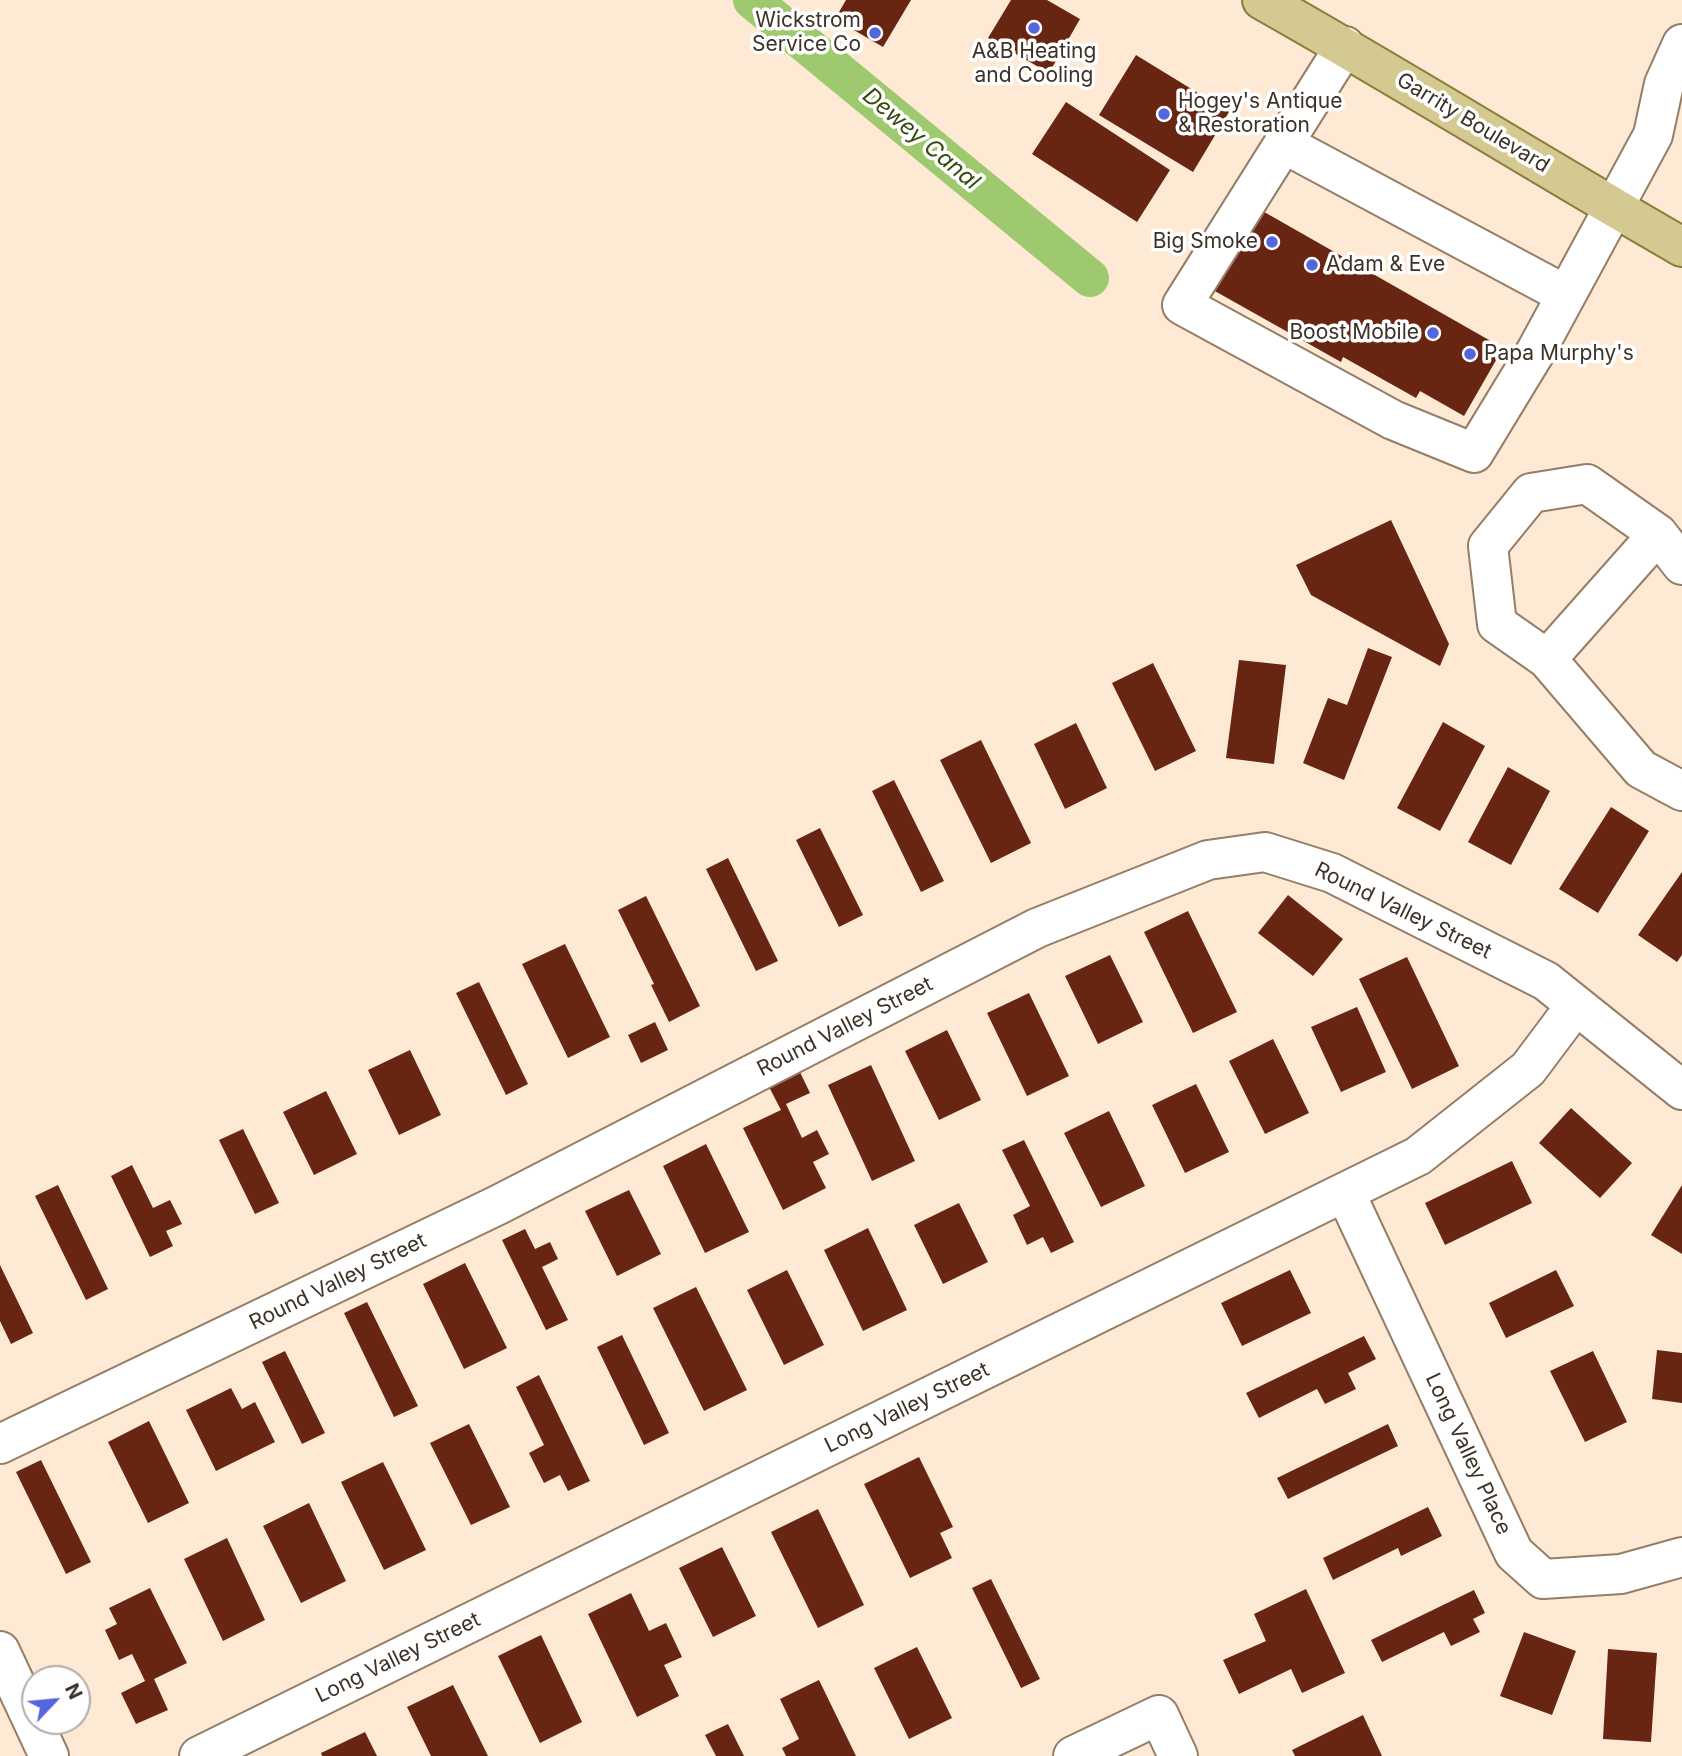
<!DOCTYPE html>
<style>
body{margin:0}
#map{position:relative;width:1682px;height:1756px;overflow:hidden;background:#fee9d4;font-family:Inter,sans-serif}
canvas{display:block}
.north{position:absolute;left:21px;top:1665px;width:70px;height:70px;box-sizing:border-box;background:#fff;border:2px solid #b1ada9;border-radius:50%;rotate:64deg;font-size:19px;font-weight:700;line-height:28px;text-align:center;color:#3c3227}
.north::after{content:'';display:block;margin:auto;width:24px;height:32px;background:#5566dc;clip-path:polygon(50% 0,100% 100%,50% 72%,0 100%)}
</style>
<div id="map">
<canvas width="1682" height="1756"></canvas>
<div class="north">N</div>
</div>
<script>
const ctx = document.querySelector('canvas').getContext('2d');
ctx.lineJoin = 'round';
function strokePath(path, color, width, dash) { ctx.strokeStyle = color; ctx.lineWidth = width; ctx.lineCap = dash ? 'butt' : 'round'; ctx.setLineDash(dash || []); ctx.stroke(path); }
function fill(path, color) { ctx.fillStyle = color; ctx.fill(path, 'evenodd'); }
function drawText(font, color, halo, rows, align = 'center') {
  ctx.font = font + ' Inter,sans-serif'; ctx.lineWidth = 7; ctx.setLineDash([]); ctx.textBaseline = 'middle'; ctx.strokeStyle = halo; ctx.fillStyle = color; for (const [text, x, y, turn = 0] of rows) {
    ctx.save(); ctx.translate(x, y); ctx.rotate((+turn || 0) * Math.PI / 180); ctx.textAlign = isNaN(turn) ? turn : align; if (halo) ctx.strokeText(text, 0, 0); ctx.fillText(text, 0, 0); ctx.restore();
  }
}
const canal = new Path2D(`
 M752,0l338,278`);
const building = new Path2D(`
 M846,0h65l-28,47 -48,-28z
 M1011,0h36l33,19 -31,54 -61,-35z
 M1136,55l93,57 -36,60 -94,-57z
 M1066,102l104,68 -33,52 -105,-68z
 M1259,209l244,139 -39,68 -44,-25 -4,7 -73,-41 -2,5 -128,-72z
 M1391,520l58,124 -9,22 -129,-71 -15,-30z
 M1368,648l24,9 -48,123 -41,-17 25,-65 19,7z
 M1239,660l47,5 -12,99 -48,-6z
 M1153,663l43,88 -41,20 -43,-88z
 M1443,722l42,24 -45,85 -43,-23z
 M1076,723l31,65 -42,21 -31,-65z
 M981,740l50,103 -40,20 -51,-103z
 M1508,767l42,24 -39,74 -43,-23z
 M894,780l50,101 -23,11 -49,-101z
 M1611,807l38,24 -51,82 -39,-24z
 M820,828l43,87 -24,12 -43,-87z
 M728,858l50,103 -22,10 -50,-102z
 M1682,872v83l-5,7 -39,-27z
 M1288,895l55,44 -30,37 -55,-43z
 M646,896l54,110 -31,16 -18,-37 3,-1 -36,-74z
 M1188,911l49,101 -44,21 -49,-101z
 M565,944l45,93 -42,21 -46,-94z
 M1110,955l33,67 -45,22 -33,-68z
 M1407,957l52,109 -47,23 -53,-110z
 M479,982l49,102 -22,11 -50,-102z
 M1029,993l40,83 -42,20 -40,-83z
 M1357,1007l29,65 -45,20 -30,-65z
 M655,1022l13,28 -27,13 -13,-28z
 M947,1030l34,70 -42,20 -34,-69z
 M1273,1039l36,74 -44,21 -36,-73z
 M410,1050l31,65 -42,20 -31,-65z
 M871,1065l44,96 -43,20 -44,-96z
 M799,1070l11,23 -24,11 16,34 15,-8 12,24 -16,8 13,26 -43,22 -40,-82 38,-18 -13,-25z
 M1196,1084l33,68 -44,21 -33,-68z
 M326,1091l31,63 -43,21 -31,-63z
 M1571,1108l61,55 -32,35 -61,-55z
 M1109,1111l36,75 -44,21 -37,-74z
 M243,1129l36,74 -24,11 -36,-74z
 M1024,1140l50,102 -23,11 -8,-16 -16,8 -14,-30 17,-9 -28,-56z
 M706,1144l43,88 -44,21 -42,-87z
 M1512,1161l20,42 -87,42 -20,-42z
 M132,1165l21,43 17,-8 12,24 -16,7 7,15 -23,11 -39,-81z
 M58,1185l50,104 -22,11 -51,-104z
 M1682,1185v69l-31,-19z
 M629,1190l32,64 -44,22 -32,-65z
 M959,1203l29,59 -45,22 -29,-59z
 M868,1228l39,82 -44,21 -39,-81z
 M525,1229l10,20 15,-7 8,17 -16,8 26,53 -22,10 -44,-90z
 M465,1263l42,85 -43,21 -41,-85z
 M0,1265l33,68 -22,11 -11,-23z
 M787,1270l37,75 -40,20 -37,-75z
 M1290,1270l21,43 -69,33 -21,-43z
 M1556,1270l18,36 -68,32 -17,-35z
 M696,1287l51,103 -43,21 -51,-103z
 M367,1302l51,104 -24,11 -50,-104z
 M622,1335l47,98 -25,12 -47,-98z
 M1364,1336l12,23 -28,14 8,16 -31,15 -8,-15 -58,29 -13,-25z
 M1657,1350l25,3v50l-30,-4z
 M285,1351l40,82 -23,11 -40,-82z
 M1593,1351l34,71 -42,20 -35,-71z
 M539,1375l51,106 -22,10 -8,-16 -16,8 -15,-30 15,-8 -28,-58z
 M231,1388l11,21 13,-7 20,40 -59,29 -30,-61z
 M149,1421l40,82 -41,20 -40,-81z
 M469,1424l41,83 -39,18 -41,-82z
 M1388,1424l10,22 -110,53 -11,-21z
 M919,1457l34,70 -13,6 12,25 -42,20 -46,-94z
 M41,1460l50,102 -25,12 -50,-102z
 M383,1462l43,88 -42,20 -43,-88z
 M309,1503l37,78 -45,22 -38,-77z
 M1428,1507l14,29 -41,20 -3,-8 -65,32 -10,-22z
 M818,1509l46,96 -46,23 -47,-96z
 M227,1538l38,82 -42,21 -39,-82z
 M722,1547l34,69 -43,21 -34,-69z
 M991,1579l49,100 -19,9 -49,-100z
 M150,1588l37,75 -33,16 14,31 -32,14 -15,-31 24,-12 -13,-27 -13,6 -14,-30 12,-6 -8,-16z
 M1306,1589l39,84 -43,20 -11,-24 -52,25 -16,-34 43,-19 -12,-27z
 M1474,1590l11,23 -12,6 7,13 -29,14 -7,-14 -62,30 -11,-22z
 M631,1593l18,38 17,-8 16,34 -18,8 15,31 -42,21 -49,-103z
 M1524,1632l52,19 -24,64 -52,-19z
 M541,1635l41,87 -42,21 -42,-87z
 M917,1647l35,71 -43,21 -35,-71z
 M1608,1649l49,4 -6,89 -48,-3z
 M819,1680l37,76h-70l-4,-8 17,-9 -19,-40z
 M453,1685l35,71h-57l-24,-49z
 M1363,1715l19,41h-87l-3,-6z
 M728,1724l16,32h-28l-11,-21z
 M365,1732l12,24h-55l-1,-3z`);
const minor = new Path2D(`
 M1345,46l-163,259 211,115 81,33 62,-102 117,-216 11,-51 18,-40
 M1284,144l282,151
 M1658,534l-111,125 -50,-35 -9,-78 43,-53 56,-9 71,50 24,31
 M1547,659l94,110 41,22
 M1345,1192l169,361 29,26 78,-5 61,-17
 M0,1444l498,-239 539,-277 171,-68 57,-8 67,21 214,108 136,109
 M0,1651l49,105
 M199,1756l1219,-600 110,-87 48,-64
 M1073,1756l86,-41 19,41`);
const major = new Path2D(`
 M1262,0c142,80 279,166 420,247`);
const markers = [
 [1034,28,7,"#5566dc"],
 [875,33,7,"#5566dc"],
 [1164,114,7,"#5566dc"],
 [1272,242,7,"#5566dc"],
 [1312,265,7,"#5566dc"],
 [1433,333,7,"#5566dc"],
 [1470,354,7,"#5566dc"]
];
const poiNames = [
 ["Wickstrom",861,21],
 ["Service Co",861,45],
 ["A&B Heating",1034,52,"center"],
 ["and Cooling",1034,76,"center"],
 ["Hogey's Antique",1178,102,"left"],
 ["& Restoration",1178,126,"left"],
 ["Big Smoke",1258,242],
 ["Adam & Eve",1326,265,"left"],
 ["Boost Mobile",1419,333],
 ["Papa Murphy's",1484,354,"left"]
];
const streetNames = [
 ["Garrity Boulevard",1473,123,31],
 ["Round Valley Street",1403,911,26],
 ["Round Valley Street",845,1027,-27],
 ["Round Valley Street",338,1282,-26],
 ["Long Valley Street",907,1408,-26],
 ["Long Valley Place",1468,1454,65],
 ["Long Valley Street",398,1658,-26]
];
const waterNames = [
 ["Dewey Canal",921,139,40]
];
strokePath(canal, '#9ec96f', 38);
fill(building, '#682612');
strokePath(minor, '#957e66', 42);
strokePath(major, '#8b7d3c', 42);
strokePath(minor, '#fff', 38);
strokePath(major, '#d3c991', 38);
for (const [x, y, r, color] of markers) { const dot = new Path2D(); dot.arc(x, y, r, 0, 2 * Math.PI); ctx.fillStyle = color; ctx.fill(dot); strokePath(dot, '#fff', 2.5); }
drawText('21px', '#3c3227', '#fff', poiNames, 'right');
drawText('21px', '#3c3227', '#fff', streetNames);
drawText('italic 23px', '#334e0e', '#fff', waterNames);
</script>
